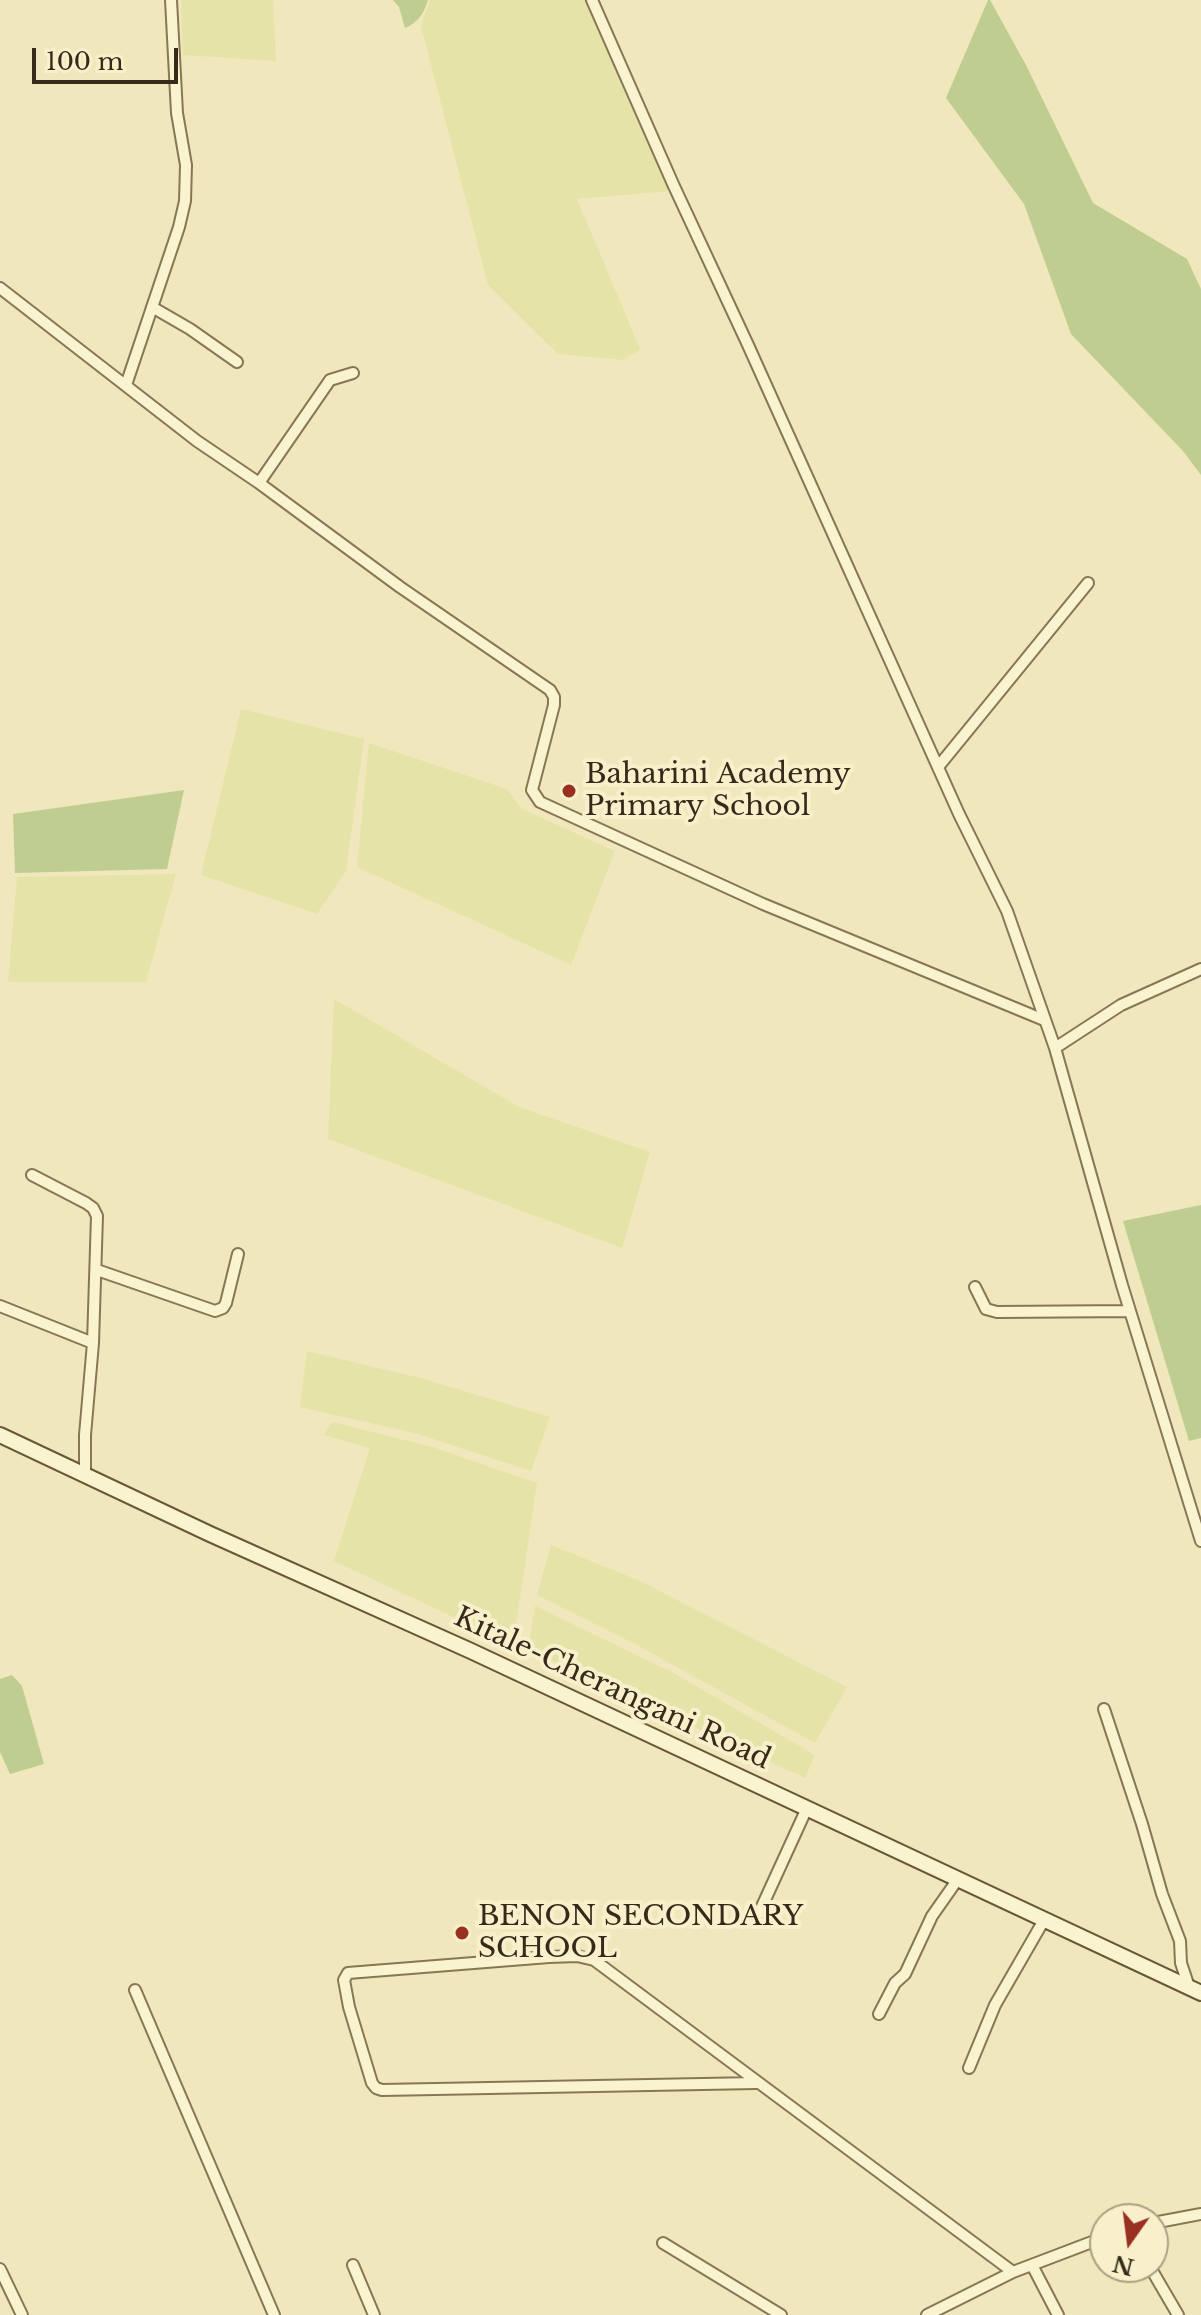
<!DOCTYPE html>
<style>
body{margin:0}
#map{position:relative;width:1201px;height:2315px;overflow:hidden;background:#f0e7bc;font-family:"Libre Baskerville",serif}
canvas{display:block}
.north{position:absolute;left:1089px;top:2203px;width:80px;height:80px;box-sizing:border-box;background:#f7f0cb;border:2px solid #aaa184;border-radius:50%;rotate:194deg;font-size:22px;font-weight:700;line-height:32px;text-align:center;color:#362b1a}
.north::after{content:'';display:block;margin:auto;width:28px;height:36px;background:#993022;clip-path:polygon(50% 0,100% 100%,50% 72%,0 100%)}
.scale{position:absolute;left:32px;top:48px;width:146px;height:36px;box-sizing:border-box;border:4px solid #362b1a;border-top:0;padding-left:10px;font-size:24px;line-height:28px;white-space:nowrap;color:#362b1a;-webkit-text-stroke:6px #f7f0cb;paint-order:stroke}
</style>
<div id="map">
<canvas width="1201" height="2315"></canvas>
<div class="north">N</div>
<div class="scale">100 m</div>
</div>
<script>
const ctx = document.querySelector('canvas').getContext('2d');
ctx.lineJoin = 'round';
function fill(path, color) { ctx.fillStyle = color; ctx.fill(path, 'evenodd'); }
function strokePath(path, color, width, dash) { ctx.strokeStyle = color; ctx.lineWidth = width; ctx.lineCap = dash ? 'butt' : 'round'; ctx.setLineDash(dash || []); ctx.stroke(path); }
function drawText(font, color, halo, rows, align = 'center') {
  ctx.font = font + ' "Libre Baskerville",serif'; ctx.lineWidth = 8; ctx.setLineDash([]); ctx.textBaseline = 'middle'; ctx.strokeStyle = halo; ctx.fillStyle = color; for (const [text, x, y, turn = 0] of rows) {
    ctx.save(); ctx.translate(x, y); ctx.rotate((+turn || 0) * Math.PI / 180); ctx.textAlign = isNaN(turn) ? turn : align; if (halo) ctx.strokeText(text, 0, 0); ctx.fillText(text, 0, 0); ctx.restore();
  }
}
const farmland = new Path2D(`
 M181,0h92l3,61 -93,-6z
 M430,0h157l83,191 -93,8 63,150 -17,11 -65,-6 -70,-69 -67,-259z
 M241,709l123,30 -18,132 -29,43 -116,-39z
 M369,743l138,46 15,20 93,42 -44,114 -214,-98z
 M176,874l-30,108h-138l9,-105z
 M334,999l185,108 131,45 -28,96 -294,-109z
 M307,1351l117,28 126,38 -19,54 -113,-37 -118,-27z
 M332,1422l100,25 105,36 -24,162 -179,-84 36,-113 -46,-13z
 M551,1545l89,36 207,106 -32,56 -180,-99 -98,-49z
 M535,1606l137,66 143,83 -10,23 -277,-128z`);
const green = new Path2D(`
 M393,0h35c-4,13 -10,23 -23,28l-6,-21z
 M988,0h2l36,65 67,138 94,56 14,30v186l-18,-24 -112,-117 -47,-130 -78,-106z
 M184,790l-17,79 -152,4 -2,-59z
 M1201,1205v233l-12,3 -66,-220z
 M12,1675l10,11 22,78 -34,10 -10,-22v-73z`);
const street = new Path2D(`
 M592,0l81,184 75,161 211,469 48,97 48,137 67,237 79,256
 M0,288l197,153 62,42 141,104 150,103 4,7v8l-22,85 8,12 223,102 281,116
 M152,307l38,22 47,33
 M126,385l53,-158 6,-26 1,-36 -9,-52 -6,-113
 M259,483l71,-103 23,-7
 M938,767l150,-184
 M1055,1048l66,-43 80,-36
 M32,1175l54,28 7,5 4,8 -4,127 -8,92v40
 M97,1270l118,41 8,-3 3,-5 12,-49
 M975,1287l11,22 11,3 133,-1
 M0,1306l93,37
 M1104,1709l38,115 20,70 18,47 1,22 8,24
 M759,1913l48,-105
 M135,1990l139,325
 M879,2014l16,-31 10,-9 27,-58 26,-37
 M969,2068l26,-63 49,-85
 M756,2083l-374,7 -6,-2 -4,-5 -23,-76 -5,-27 4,-7 201,-16 28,-1 17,4 419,312
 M1153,2223l48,-9
 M663,2243l118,72
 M353,2265l21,50
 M1032,2265l26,50
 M1150,2267l28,48
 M0,2269l22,46
 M927,2315l86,-43 92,-35`);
const secondary = new Path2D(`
 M0,1435l210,99 261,117 730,342`);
const markers = [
 [569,791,8,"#993022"],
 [462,1933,8,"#993022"]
];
const poiNames = [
 ["Baharini Academy",585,775],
 ["Primary School",585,807],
 ["BENON SECONDARY",478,1917],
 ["SCHOOL",478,1949]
];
const streetNames = [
 ["Kitale-Cherangani Road",612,1689,25]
];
fill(farmland, '#e6e3a9');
fill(green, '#bfce90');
strokePath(street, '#887655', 14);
strokePath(secondary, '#695738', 18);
strokePath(street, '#faf3cf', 10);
strokePath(secondary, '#faf3cf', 14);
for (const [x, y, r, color] of markers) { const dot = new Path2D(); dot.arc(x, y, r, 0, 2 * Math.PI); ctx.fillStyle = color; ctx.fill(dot); strokePath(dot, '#f7f0cb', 3); }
drawText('28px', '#362b1a', '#f7f0cb', poiNames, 'left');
drawText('28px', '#362b1a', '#f7f0cb', streetNames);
</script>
